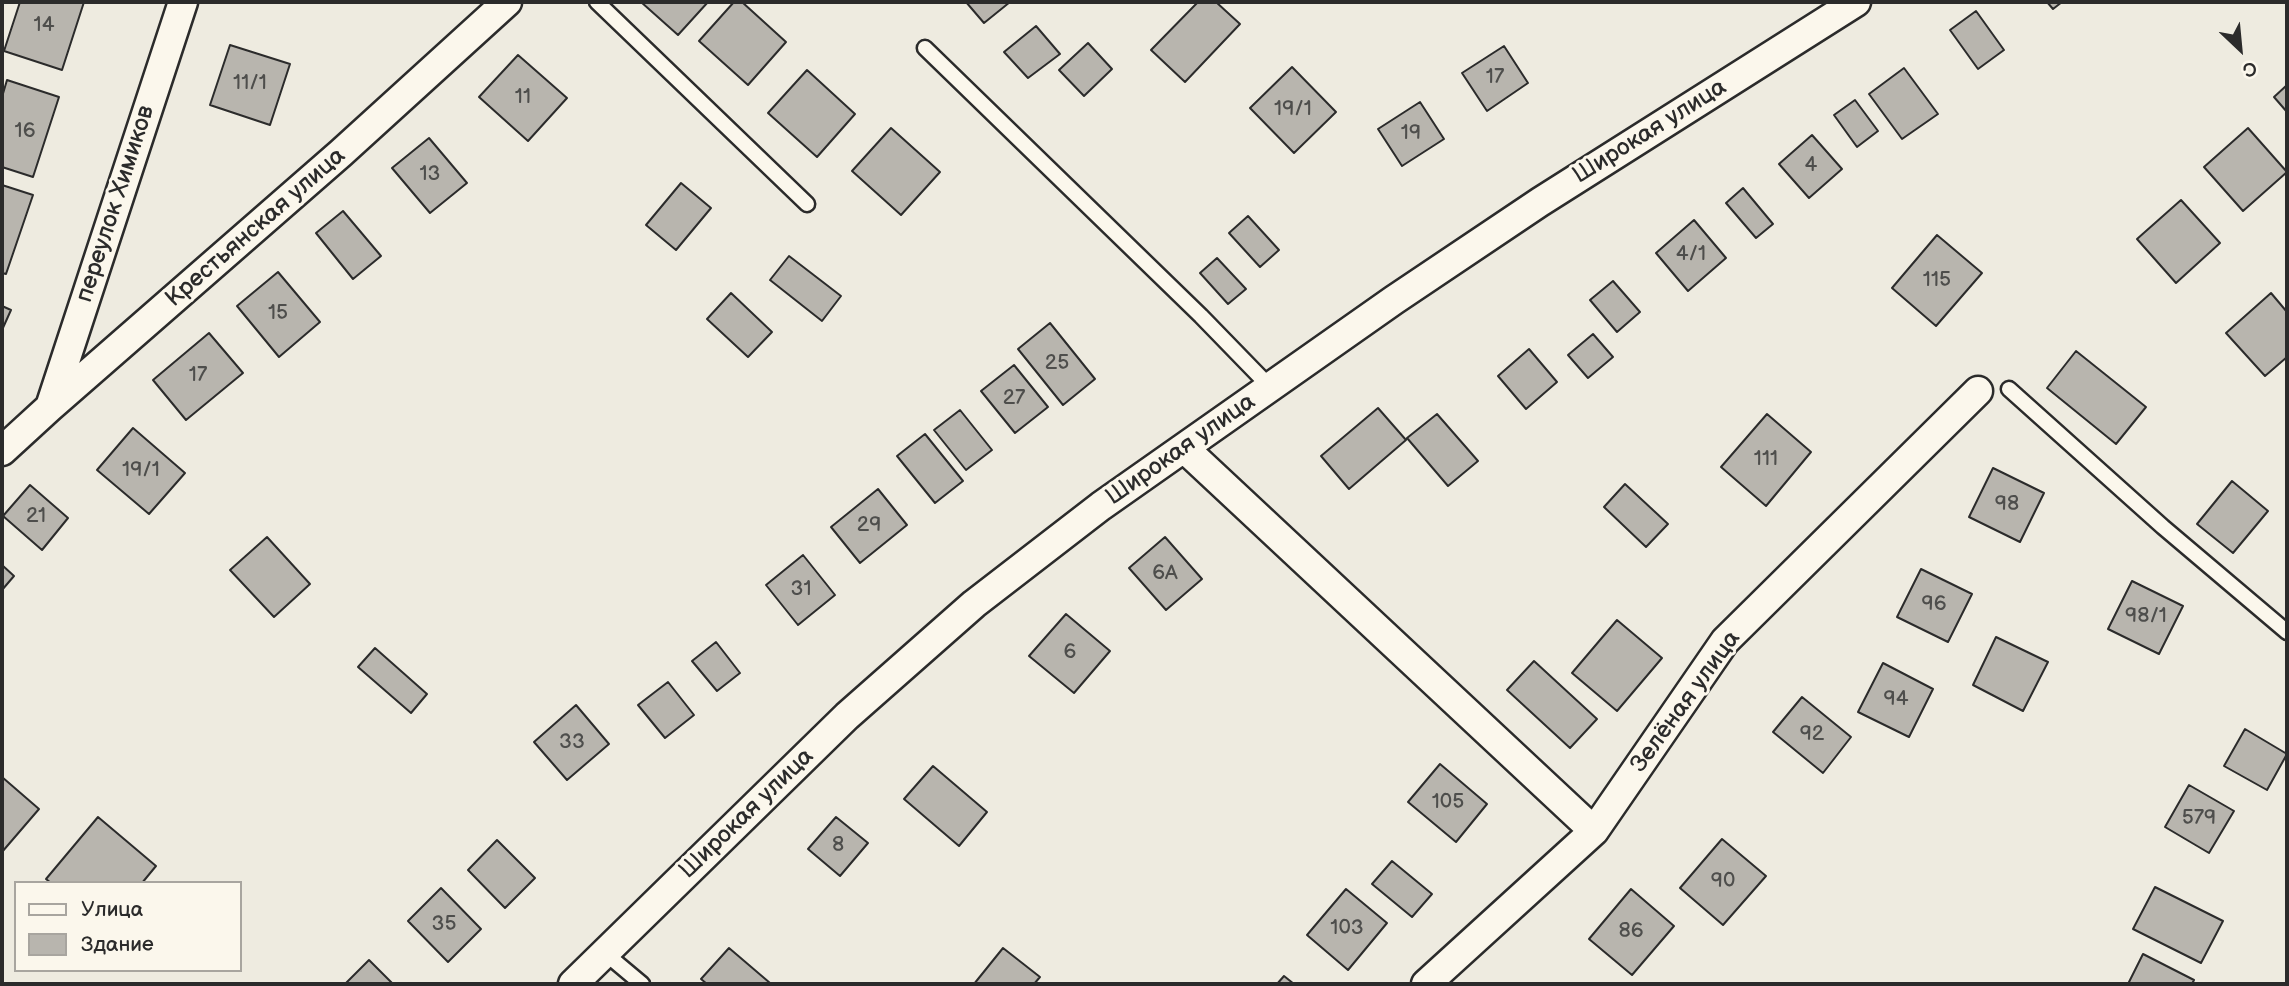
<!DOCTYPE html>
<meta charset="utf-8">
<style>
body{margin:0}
#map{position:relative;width:2289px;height:986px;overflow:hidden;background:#eeebe0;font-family:"Balsamiq Sans",sans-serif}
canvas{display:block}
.frame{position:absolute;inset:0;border:4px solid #2b2b2b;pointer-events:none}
.legend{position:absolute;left:14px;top:881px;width:228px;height:91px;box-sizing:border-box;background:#fbf7ec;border:2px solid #a8a59f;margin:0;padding:9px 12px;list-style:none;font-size:21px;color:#2b2b2b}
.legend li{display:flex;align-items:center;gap:14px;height:35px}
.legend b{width:35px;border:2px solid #a8a59f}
.north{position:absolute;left:2205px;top:14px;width:70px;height:70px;-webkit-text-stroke:5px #fbf7ec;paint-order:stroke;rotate:154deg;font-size:19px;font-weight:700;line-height:28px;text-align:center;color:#2b2b2b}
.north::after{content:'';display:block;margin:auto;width:24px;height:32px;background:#2b2b2b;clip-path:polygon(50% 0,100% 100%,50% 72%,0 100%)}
</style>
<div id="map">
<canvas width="2289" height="986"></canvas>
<div class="frame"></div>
<ul class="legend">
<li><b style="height:9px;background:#fbf7ec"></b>Улица</li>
<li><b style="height:19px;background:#b8b5ae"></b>Здание</li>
</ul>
<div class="north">С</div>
</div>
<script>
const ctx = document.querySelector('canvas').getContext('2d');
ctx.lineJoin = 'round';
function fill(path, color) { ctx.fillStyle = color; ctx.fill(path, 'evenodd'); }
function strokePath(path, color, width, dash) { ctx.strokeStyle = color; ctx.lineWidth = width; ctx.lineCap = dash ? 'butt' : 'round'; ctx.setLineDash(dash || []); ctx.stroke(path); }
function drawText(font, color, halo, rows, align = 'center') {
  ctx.font = font + ' "Balsamiq Sans",sans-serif'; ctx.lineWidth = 6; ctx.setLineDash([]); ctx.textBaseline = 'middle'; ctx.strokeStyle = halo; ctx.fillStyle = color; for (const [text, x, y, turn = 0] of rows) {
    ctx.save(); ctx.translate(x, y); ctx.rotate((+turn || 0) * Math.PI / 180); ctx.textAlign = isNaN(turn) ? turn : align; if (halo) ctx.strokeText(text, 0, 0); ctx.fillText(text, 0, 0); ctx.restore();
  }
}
const building = new Path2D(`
 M20,2h64l-22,68 -58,-19z
 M641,2h67l-30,33z
 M734,2h8l44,40 -38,43 -49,-44z
 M966,2h44l-26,21z
 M1198,2h18l24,22 -55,58 -34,-32z
 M2047,2h15l-9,7z
 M1976,11l28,39 -26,19 -28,-39z
 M1036,26l24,28 -32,24 -24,-26z
 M1088,43l24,26 -28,27 -25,-26z
 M230,45l60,19 -20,61 -60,-20z
 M1504,46l24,37 -41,28 -25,-38z
 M518,55l49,43 -39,43 -49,-44z
 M1292,67l44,45 -42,41 -44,-45z
 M1904,68l34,46 -36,25 -33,-45z
 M807,70l48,44 -38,43 -49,-44z
 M7,80l52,17 -26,80 -31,-10v-70z
 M2287,85v27l-13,-15z
 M1855,100l23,31 -21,16 -23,-32z
 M1420,102l24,37 -42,27 -24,-37z
 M891,128l49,44 -39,43 -49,-44z
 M2248,128l39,44 -44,39 -39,-44z
 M1812,135l30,34 -33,29 -30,-34z
 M429,138l38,45 -37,30 -38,-45z
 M681,183l30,25 -35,42 -30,-25z
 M2,185l31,10 -27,79 -4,-1z
 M1743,188l30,36 -17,14 -30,-35z
 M2181,200l39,43 -44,40 -39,-44z
 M343,211l38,45 -28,23 -37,-46z
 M1248,216l31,34 -19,17 -31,-34z
 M1694,220l32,38 -38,33 -32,-38z
 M1937,235l45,38 -46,53 -44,-38z
 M789,256l52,40 -19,25 -52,-41z
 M1217,258l29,31 -18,15 -28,-31z
 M278,272l42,50 -41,35 -42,-51z
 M1613,281l27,31 -23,20 -27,-32z
 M731,293l41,39 -24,25 -41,-38z
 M2271,293l16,19v45l-22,19 -39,-43z
 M2,306l9,4 -9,20z
 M1050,323l45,56 -32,26 -45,-56z
 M209,333l34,40 -57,47 -33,-40z
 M1593,334l20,23 -25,21 -20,-23z
 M1529,349l28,33 -31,27 -28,-33z
 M2076,351l70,56 -30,37 -69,-56z
 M1014,365l34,42 -33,26 -34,-42z
 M1378,408l28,32 -57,49 -28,-33z
 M960,410l32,40 -26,20 -32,-40z
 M1437,414l41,47 -30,25 -41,-48z
 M1767,414l44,38 -45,54 -45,-39z
 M133,428l52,45 -36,41 -52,-44z
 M925,434l38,47 -28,22 -38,-47z
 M1993,468l51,25 -24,49 -51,-25z
 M2232,481l36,30 -35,42 -36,-29z
 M1625,484l43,40 -22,23 -42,-40z
 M30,485l38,33 -26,32 -39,-34z
 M878,489l29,36 -47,38 -29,-36z
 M267,537l43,47 -36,33 -44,-47z
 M1165,537l37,42 -36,31 -37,-42z
 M803,555l32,40 -37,30 -32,-40z
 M2,565l12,11 -12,14z
 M1921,569l51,25 -24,48 -51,-25z
 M2132,581l51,25 -24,48 -51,-25z
 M1066,614l44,37 -36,42 -45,-37z
 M1617,620l45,38 -45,53 -45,-38z
 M1996,637l52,25 -25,49 -50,-26z
 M716,642l24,31 -23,18 -25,-30z
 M375,648l52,46 -16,19 -53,-46z
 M1534,661l63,58 -27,29 -63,-58z
 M1883,663l50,26 -24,48 -51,-25z
 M668,682l26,33 -29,23 -27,-33z
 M1802,697l49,40 -28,36 -50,-41z
 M576,705l33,39 -42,36 -33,-38z
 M2245,729l42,25 -20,36 -43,-24z
 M1440,764l47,40 -31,38 -48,-40z
 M933,766l54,46 -28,34 -55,-47z
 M2,777l37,32 -37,43z
 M2189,785l45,26 -25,42 -44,-26z
 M98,817l58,49 -14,17h-91l-5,-4z
 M836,817l32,26 -28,33 -32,-27z
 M1722,839l44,37 -43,49 -43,-37z
 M497,840l38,38 -30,30 -37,-38z
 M1392,861l40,33 -20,23 -40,-33z
 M2155,887l68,34 -22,42 -68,-34z
 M441,888l40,41 -33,33 -40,-41z
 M1346,889l41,34 -39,47 -41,-35z
 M1631,889l43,37 -42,49 -43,-36z
 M729,948l41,35 -1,1h-62l-6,-5z
 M1003,948l37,29 -6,7h-60z
 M2143,954l51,26 -2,4h-64z
 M369,960l24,24h-48z
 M1284,976l10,8h-17z`);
const service = new Path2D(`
 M597,2l210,202
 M925,48l276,268 69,71
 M2009,389l154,138 124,105
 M605,953l37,31`);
const minor = new Path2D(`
 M50,407l133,-405
 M1184,448l410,383
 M2,451l48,-44 291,-254 166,-151
 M573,984l274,-268 127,-112 127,-98 293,-206 146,-98 316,-200
 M1426,984l168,-153 131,-190 253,-250`);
const numberNames = [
 ["14",44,26],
 ["17",1495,78],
 ["11/1",250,84],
 ["11",523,98],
 ["19/1",1293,110],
 ["16",25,132],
 ["19",1411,134],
 ["4",1811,166],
 ["13",430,175],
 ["4/1",1691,255],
 ["115",1937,281],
 ["15",278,314],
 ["25",1057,364],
 ["17",198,376],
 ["27",1014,399],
 ["111",1766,460],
 ["19/1",141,471],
 ["98",2007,505],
 ["21",36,517],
 ["29",869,526],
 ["6А",1165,574],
 ["31",801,590],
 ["96",1934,605],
 ["98/1",2146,617],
 ["6",1070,653],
 ["94",1896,700],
 ["92",1812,735],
 ["33",572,743],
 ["105",1448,803],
 ["579",2199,819],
 ["8",838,846],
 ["90",1723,882],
 ["35",444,925],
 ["103",1347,929],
 ["86",1631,932]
];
const streetNames = [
 ["Широкая улица",1650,132,-32],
 ["переулок Химиков",116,204,-72],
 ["Крестьянская улица",256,228,-41],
 ["Широкая улица",1181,450,-35],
 ["Зелёная улица",1686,702,-54],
 ["Широкая улица",747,814,-44]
];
fill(building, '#b8b5ae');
strokePath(building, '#2b2b2b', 2);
strokePath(service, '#2b2b2b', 19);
strokePath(minor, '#2b2b2b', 33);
strokePath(service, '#fbf7ec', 14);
strokePath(minor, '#fbf7ec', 28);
drawText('21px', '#4e4e4c', null, numberNames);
drawText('24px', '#2b2b2b', '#fbf7ec', streetNames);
</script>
